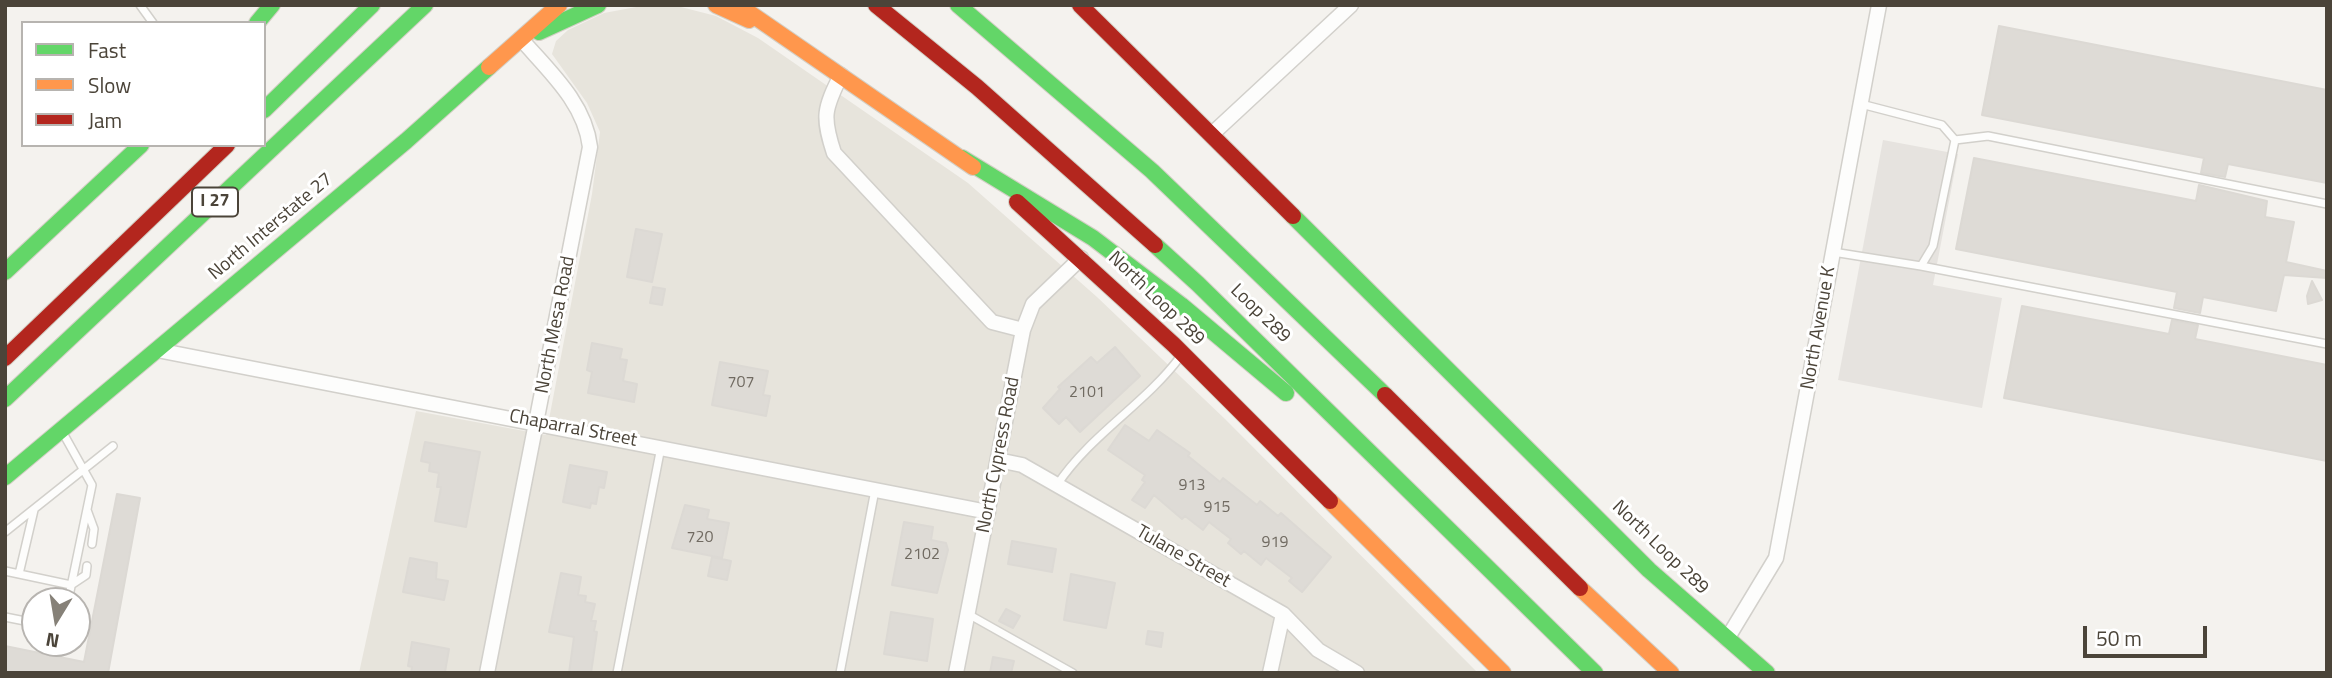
<!DOCTYPE html>
<style>
body{margin:0}
#map{position:relative;width:2332px;height:678px;overflow:hidden;background:#f4f2ee;font-family:"Titillium Web",sans-serif}
canvas{display:block}
.frame{position:absolute;inset:0;border:7px solid #4b4439;pointer-events:none}
.legend{position:absolute;left:21px;top:21px;width:245px;height:126px;box-sizing:border-box;background:#fff;border:2px solid #b7b4b0;margin:0;padding:9px 12px;list-style:none;font-size:21px;color:#4b4439}
.legend li{display:flex;align-items:center;gap:14px;height:35px}
.legend b{width:35px;border:2px solid #b7b4b0}
.north{position:absolute;left:21px;top:587px;width:70px;height:70px;box-sizing:border-box;background:#fff;border:2px solid #b7b4b0;border-radius:50%;rotate:191deg;font-size:19px;font-weight:700;line-height:28px;text-align:center;color:#4b4439}
.north::after{content:'';display:block;margin:auto;width:24px;height:32px;background:#868178;clip-path:polygon(50% 0,100% 100%,50% 72%,0 100%)}
.scale{position:absolute;left:2083px;top:626px;width:124px;height:32px;box-sizing:border-box;border:4px solid #4b4439;border-top:0;padding-left:9px;font-size:21px;line-height:24px;white-space:nowrap;color:#4b4439;-webkit-text-stroke:5px #fff;paint-order:stroke}
</style>
<div id="map">
<canvas width="2332" height="678"></canvas>
<div class="frame"></div>
<ul class="legend">
<li><b style="height:9px;background:#63d668"></b>Fast</li>
<li><b style="height:9px;background:#ff974d"></b>Slow</li>
<li><b style="height:9px;background:#b3261e"></b>Jam</li>
</ul>
<div class="north">N</div>
<div class="scale">50 m</div>
</div>
<script>
const ctx = document.querySelector('canvas').getContext('2d');
ctx.lineJoin = 'round';
function fill(path, color) { ctx.fillStyle = color; ctx.fill(path, 'evenodd'); }
function strokePath(path, color, width, dash) { ctx.strokeStyle = color; ctx.lineWidth = width; ctx.lineCap = dash ? 'butt' : 'round'; ctx.setLineDash(dash || []); ctx.stroke(path); }
function drawText(font, color, halo, rows, align = 'center') {
  ctx.font = font + ' "Titillium Web",sans-serif'; ctx.lineWidth = 6; ctx.setLineDash([]); ctx.textBaseline = 'middle'; ctx.strokeStyle = halo; ctx.fillStyle = color; for (const [text, x, y, turn = 0] of rows) {
    ctx.save(); ctx.translate(x, y); ctx.rotate((+turn || 0) * Math.PI / 180); ctx.textAlign = isNaN(turn) ? turn : align; if (halo) ctx.strokeText(text, 0, 0); ctx.fillText(text, 0, 0); ctx.restore();
  }
}
const residential = new Path2D(`
 M647,5l34,2 35,9 42,22 210,145 129,114 128,122 253,254h-1119l57,-262 130,24 46,-241 8,-62 -13,-29 -35,-49 4,-13 12,-11 36,-17z`);
const parking = new Path2D(`
 M1883,140l75,14 -25,131 69,13 -20,110 -144,-28z`);
const building = new Path2D(`
 M1999,26l328,64v93l-99,-19 -3,13 -24,-4 3,-15 -222,-43z
 M1974,158l222,43 3,-16 68,16 -2,16 29,5 -8,40 41,9v7l-43,-3 -8,36 -73,-14 -3,16 -26,-5 3,-16 -221,-43z
 M636,229l26,5 -10,48 -25,-5z
 M2312,281l10,19 -14,4 -1,-8z
 M653,287l12,2 -3,16 -12,-2z
 M2022,306l147,28 3,-14 26,5 -3,14 132,26v96l-323,-63z
 M592,343l30,6 -2,10 7,1 -4,21 14,3 -3,18 -46,-9 4,-21 -5,-2z
 M1115,347l25,29 -60,56 -14,-15 -7,7 -16,-16 17,-19 -2,-2 33,-30 6,6z
 M720,362l48,9 -5,24 7,1 -4,20 -54,-11z
 M1125,425l24,16 8,-11 33,23 -2,3 32,26 3,-4 34,27 3,-4 18,15 3,-3 50,44 -29,35 -13,-11 3,-3 -26,-20 -5,7 -17,-14 -3,3 -13,-11 3,-4 -22,-17 -6,8 -18,-14 -3,3 -28,-24 -9,13 -13,-8 13,-18 -3,-2 3,-5 -37,-25z
 M425,442l55,10 -14,75 -31,-6 6,-34h-4l2,-14 -10,-2 1,-8 -9,-2z
 M570,465l37,7 -3,16 -5,-1 -3,17 -5,-1 -1,5 -27,-6z
 M117,494l23,4 -32,175h-103v-27l79,16z
 M685,505l24,5 -2,9 22,4 -7,35 -50,-10z
 M904,522l29,5 -2,13 15,3 2,7 -11,43 -45,-8z
 M1012,541l44,8 -4,23 -44,-8z
 M712,557l19,4 -4,19 -19,-4z
 M410,558l27,5 -1,16 12,2 -4,19 -41,-8z
 M561,573l20,4 -3,18 8,1 -1,6 10,2 -4,17h5l-2,10 3,1 -6,41h-22l5,-36 -25,-5z
 M1071,574l44,9 -9,45 -42,-8z
 M1006,609l14,7 -7,12 -14,-7z
 M891,612l42,7 -6,42 -43,-7z
 M1148,631l15,2 -2,14 -15,-3z
 M412,642l37,7 -4,23 -34,1 1,-6 -4,-1z
 M993,657l21,4 -3,12h-21z`);
const lane = new Path2D(`
 M140,5l13,18
 M1955,140l33,-4 339,68
 M1833,252l88,14 12,-20 22,-106 -13,-15 -81,-21
 M1921,266l406,78
 M63,433l29,52 -24,116
 M1057,485c33,-50 88,-81 123,-128
 M87,510l7,19 -2,15
 M5,532l108,-86
 M5,571l66,14 15,-10 1,-9
 M19,574l15,-64
 M968,614l105,59
 M5,617l30,6
 M617,673l44,-226
 M840,673l35,-183`);
const street = new Path2D(`
 M841,75c-17,34 -19,42 -7,78l158,169 31,8
 M1211,135l140,-130
 M157,350l831,162
 M998,460l24,5 261,149 35,36 39,23
 M1727,639l49,-81 103,-553
 M487,673l103,-526c-5,-44 -41,-76 -69,-108
 M956,673l67,-343 10,-26 48,-46
 M1270,673l13,-59`);
const fast = new Path2D(`
 M958,5l194,166 233,224
 M257,23l15,-18
 M539,32l59,-27
 M264,110l108,-105
 M962,158l131,80 88,67 105,88
 M1293,216l356,354 118,103
 M1155,245l43,39 397,389
 M5,272l136,-127
 M5,399l420,-394
 M5,477l401,-336 83,-74`);
const slow = new Path2D(`
 M716,5l33,15
 M738,5l235,162
 M489,67l70,-62
 M1330,501l173,172
 M1580,588l91,85`);
const jam = new Path2D(`
 M876,5l101,82 178,158
 M1080,5l213,211
 M1017,202l157,143 156,156
 M5,358l222,-213
 M1385,395l195,193`);
const numberNames = [
 ["707",741,383],
 ["2101",1087,393],
 ["913",1192,486],
 ["915",1217,508],
 ["720",700,538],
 ["919",1275,543],
 ["2102",922,555]
];
const shields = [
 [215,202,46]
];
const shieldNames = [
 ["I 27",215,202]
];
const streetNames = [
 ["North Interstate 27",271,227,-40],
 ["North Loop 289",1156,299,44],
 ["Loop 289",1260,314,44],
 ["North Mesa Road",556,325,-79],
 ["North Avenue K",1819,328,-80],
 ["Chaparral Street",573,429,11],
 ["North Cypress Road",999,455,-79],
 ["North Loop 289",1660,548,44],
 ["Tulane Street",1183,557,30]
];
fill(residential, '#e7e4dc');
fill(parking, '#e6e3df');
fill(building, '#dedbd6');
strokePath(building, '#dcd9d4', 2);
strokePath(lane, '#d2d0cb', 10);
strokePath(street, '#d2d0cb', 17);
strokePath(fast, '#d3cfc5', 18);
strokePath(slow, '#d3cfc5', 18);
strokePath(jam, '#d3cfc5', 18);
strokePath(lane, '#fdfdfc', 7);
strokePath(street, '#fdfdfc', 14);
strokePath(fast, '#63d668', 16);
strokePath(slow, '#ff974d', 16);
strokePath(jam, '#b3261e', 16);
drawText('16px', '#706a61', null, numberNames);
for (const [x, y, w] of shields) { const box = new Path2D(); box.roundRect(x - w / 2, y - 14.5, w, 29, 5); ctx.fillStyle = '#fff'; ctx.fill(box); strokePath(box, '#4b4439', 2); }
drawText('bold 18px', '#4b4439', null, shieldNames);
drawText('19px', '#4b4439', '#fff', streetNames);
</script>
